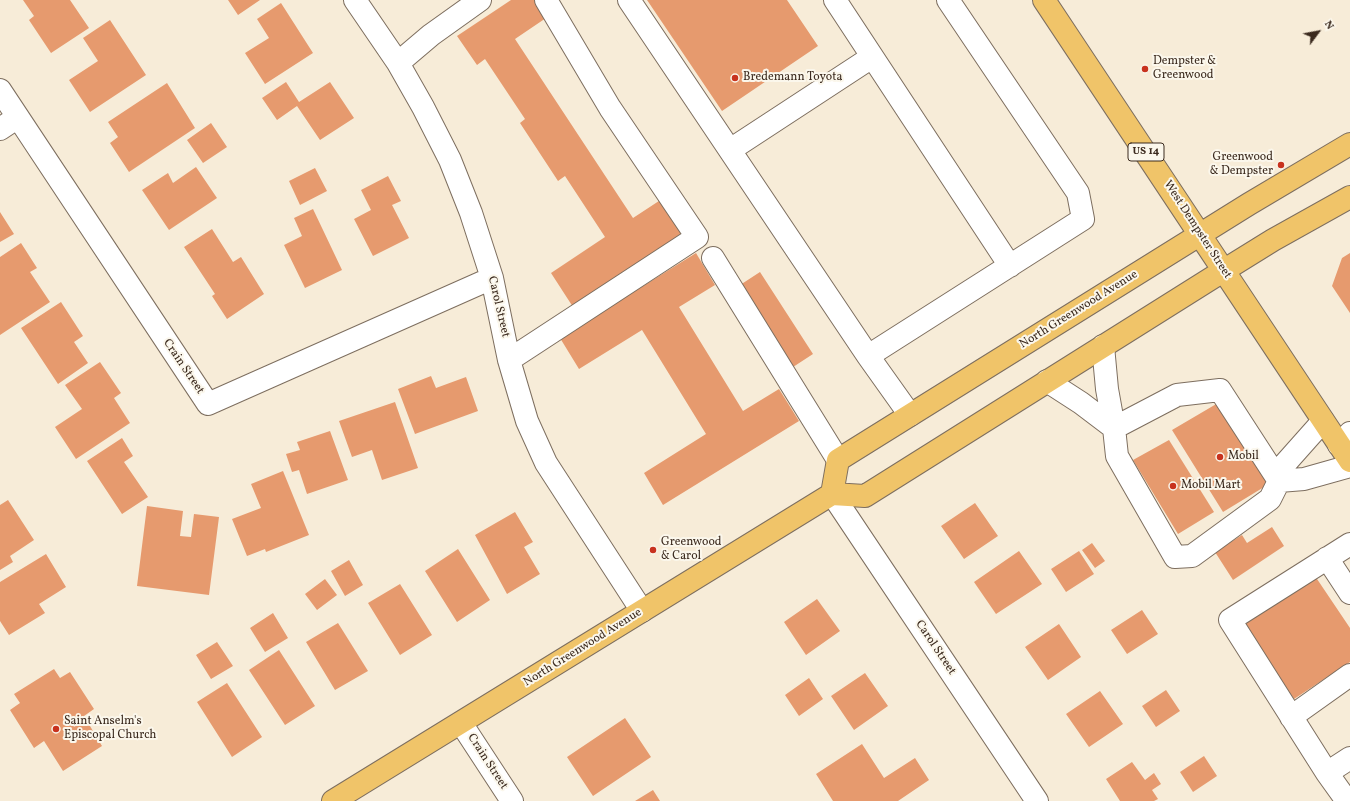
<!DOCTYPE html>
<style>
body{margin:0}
#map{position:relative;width:1350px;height:801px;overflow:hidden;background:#f7ecd8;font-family:Vollkorn,serif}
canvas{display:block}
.north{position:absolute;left:1298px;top:12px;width:40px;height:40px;-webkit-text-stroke:3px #fbf7ec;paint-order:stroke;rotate:58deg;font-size:11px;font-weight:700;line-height:16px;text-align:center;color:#3b2a1e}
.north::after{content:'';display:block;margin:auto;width:14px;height:18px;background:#3b2a1e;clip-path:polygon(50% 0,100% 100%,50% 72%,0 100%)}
</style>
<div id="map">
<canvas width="1350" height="801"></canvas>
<div class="north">N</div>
</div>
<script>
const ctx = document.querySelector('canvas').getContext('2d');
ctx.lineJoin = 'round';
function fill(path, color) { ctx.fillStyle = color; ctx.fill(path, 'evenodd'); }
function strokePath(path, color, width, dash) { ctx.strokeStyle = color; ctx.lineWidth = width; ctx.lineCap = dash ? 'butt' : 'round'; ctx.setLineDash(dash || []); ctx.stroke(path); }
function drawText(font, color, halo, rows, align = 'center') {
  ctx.font = font + ' Vollkorn,serif'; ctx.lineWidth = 4; ctx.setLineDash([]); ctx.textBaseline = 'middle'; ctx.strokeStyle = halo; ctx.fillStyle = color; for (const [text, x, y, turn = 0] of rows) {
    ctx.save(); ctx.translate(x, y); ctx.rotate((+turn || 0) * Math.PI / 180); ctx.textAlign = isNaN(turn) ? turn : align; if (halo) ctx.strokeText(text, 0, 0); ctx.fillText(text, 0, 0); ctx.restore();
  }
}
const building = new Path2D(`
 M23,0h47l19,28 -38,25 -22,-33 5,-4z
 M228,0h32l-22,15z
 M511,0h24l11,18 -31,21 118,179 29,-19 23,34 -112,74 -22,-34 54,-36 -40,-61 -7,5 -38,-58 5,-4 -40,-60 -8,6 -20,-29z
 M647,0h140l31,46 -96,65z
 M281,3l32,50 -48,31 -20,-31 24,-15 -12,-19z
 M110,20l36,55 -56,37 -21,-32 29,-19 -15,-23z
 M286,82l13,20 31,-20 24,36 -34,22 -23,-34 -20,14 -15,-22z
 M167,83l28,45 -66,44 -19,-29 8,-6 -10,-15z
 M211,123l16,24 -24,16 -16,-23z
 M196,167l21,31 -48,32 -27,-40 26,-17 5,10z
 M315,168l12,23 -27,14 -11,-24z
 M388,176l13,25 -9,4 17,33 -36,18 -19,-37 17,-9 -10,-20z
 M313,209l29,61 -37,18 -21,-43 18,-9 -8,-18z
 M0,212l14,22 -14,8z
 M212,229l21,33 8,-5 23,37 -37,25 -15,-23 3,-2 -31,-47z
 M21,243l16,25 -7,4 20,30 -50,33v-78z
 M696,253l19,32 -36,22 64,104 36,-22 20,32 -136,84 -19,-32 62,-39 -64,-104 -63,39 -19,-31z
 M1350,253v60l-18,-27 10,-28z
 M760,272l53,82 -23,15 -53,-82z
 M61,302l22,34 -9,6 14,21 -30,21 -37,-56z
 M100,362l21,31 -7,5 16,25 -54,36 -21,-32 27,-18 -17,-24z
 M431,376l5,12 30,-11 12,34 -63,23 -17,-45z
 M395,402l23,66 -36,12 -10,-30 -20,7 -13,-36z
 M1218,403l51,81 -46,28 -51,-82z
 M330,431l18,49 -41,14 -8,-24 -7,2 -6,-18 14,-4 -3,-8z
 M122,438l11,18 -9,6 24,35 -26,17 -35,-53z
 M1169,440l45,72 -36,22 -45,-74z
 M283,471l26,64 -43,17 -1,-3 -18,7 -15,-37 29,-11 -10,-24z
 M8,500l26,40 -24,16 3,6 -13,8v-65z
 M975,503l23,33 -34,23 -23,-33z
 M147,506l36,5 -3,25 11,1 3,-23 25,3 -10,78 -72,-9z
 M515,512l18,30 -9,5 16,27 -33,20 -32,-59z
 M1272,527l12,19 -51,34 -18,-28 27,-17 5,8z
 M1092,543l13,18 -10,7 -13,-18z
 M458,549l32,51 -33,22 -32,-51z
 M1019,551l23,33 -46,30 -22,-32z
 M1079,551l15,23 -28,18 -15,-23z
 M46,554l20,33 -27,17 6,9 -36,22 -9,-14v-39z
 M349,560l14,25 -18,11 -14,-25z
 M1315,576l35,52v34l-56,37 -50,-75z
 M325,579l12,16 -20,15 -12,-16z
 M400,584l32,51 -32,20 -32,-52z
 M817,599l23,32 -34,24 -22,-33z
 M1142,610l16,24 -31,20 -16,-24z
 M273,613l15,25 -23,14 -15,-24z
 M338,623l30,48 -33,19 -29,-48z
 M1059,624l22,33 -33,23 -23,-33z
 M217,642l16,24 -22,13 -15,-24z
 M279,650l36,56 -30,19 -36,-55z
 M54,669l6,9 10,-6 24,37 -10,7 18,30 -39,25 -19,-30 -10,7 -24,-38 10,-7 -6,-9z
 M865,673l23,33 -34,24 -23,-34z
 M809,678l14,21 -24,17 -14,-21z
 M227,683l35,54 -30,20 -35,-55z
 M1166,690l14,21 -24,16 -14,-21z
 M1100,691l23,33 -34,23 -23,-33z
 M625,718l26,39 -58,39 -26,-39z
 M862,744l22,34 31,-20 14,22 -31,21h-65l-17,-27z
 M1204,756l13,20 -24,16 -13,-20z
 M1132,762l13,18 9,-7 7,11 -9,6 6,9 -4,2h-34l-14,-22z
 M653,790l7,11h-25z`);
const minor = new Path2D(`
 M355,0l43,63 25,44 27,53 21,53 21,65 17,82 18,61 19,42 96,148
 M629,0l239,356 42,59
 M835,0l175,266
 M398,63l33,-28 49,-35
 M0,90l208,314 284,-126
 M0,129l18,-12
 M730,150l142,-93
 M713,258l125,202
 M1103,346l4,43 7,39 3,28 58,101 17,-1 78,-57 9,-18 4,-15 40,-45
 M868,356l215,-137 -5,-26 -130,-193
 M509,360l188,-123 -87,-129 -64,-108
 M1047,381l34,22 33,25
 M1114,428l63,-33 43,-5 59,91
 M1339,445l11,-12
 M1279,481l25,-2 46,-13
 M832,494l205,307
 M1327,558l23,35
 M1291,717l59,-42
 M461,723l51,78
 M1327,773l-97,-153 120,-76
 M1347,801l-20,-28 23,-15`);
const major = new Path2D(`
 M1044,0l306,461
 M832,494l6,-34 411,-256 101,-60
 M333,801l499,-307 33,2 358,-225 50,-31 77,-43`);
const markers = [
 [1145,69,4,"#c8321e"],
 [735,78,4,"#c8321e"],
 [1281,165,4,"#c8321e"],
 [1220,457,4,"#c8321e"],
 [1173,486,4,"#c8321e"],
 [653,550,4,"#c8321e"],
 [56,729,4,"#c8321e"]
];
const shields = [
 [1146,152,36]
];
const shieldNames = [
 ["US 14",1146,152]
];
const poiNames = [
 ["Dempster &",1153,62],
 ["Greenwood",1153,76],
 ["Bredemann Toyota",743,78],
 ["Greenwood",1273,158,"right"],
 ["& Dempster",1273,172,"right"],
 ["Mobil",1228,457],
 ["Mobil Mart",1181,486],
 ["Greenwood",661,543],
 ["& Carol",661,557],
 ["Saint Anselm's",64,722],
 ["Episcopal Church",64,736]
];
const streetNames = [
 ["West Dempster Street",1197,230,57],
 ["Carol Street",498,307,77],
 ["North Greenwood Avenue",1079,310,-32],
 ["Crain Street",183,367,56],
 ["North Greenwood Avenue",583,648,-32],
 ["Carol Street",935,648,56],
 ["Crain Street",487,762,57]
];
fill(building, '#e69a6e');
strokePath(minor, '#7d6e5f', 24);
strokePath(major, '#7d6e5f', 24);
strokePath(minor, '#fff', 22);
strokePath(major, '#f0c469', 22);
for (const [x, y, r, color] of markers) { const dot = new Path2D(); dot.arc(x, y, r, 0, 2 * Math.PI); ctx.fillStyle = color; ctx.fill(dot); strokePath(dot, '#fbf7ec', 1.5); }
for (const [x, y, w] of shields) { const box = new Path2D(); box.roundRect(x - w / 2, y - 9, w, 18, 3); ctx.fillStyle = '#fbf7ec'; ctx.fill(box); strokePath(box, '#3b2a1e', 1); }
drawText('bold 11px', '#3b2a1e', null, shieldNames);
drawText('12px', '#3b2a1e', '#fbf7ec', poiNames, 'left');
drawText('12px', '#3b2a1e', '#fbf7ec', streetNames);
</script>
